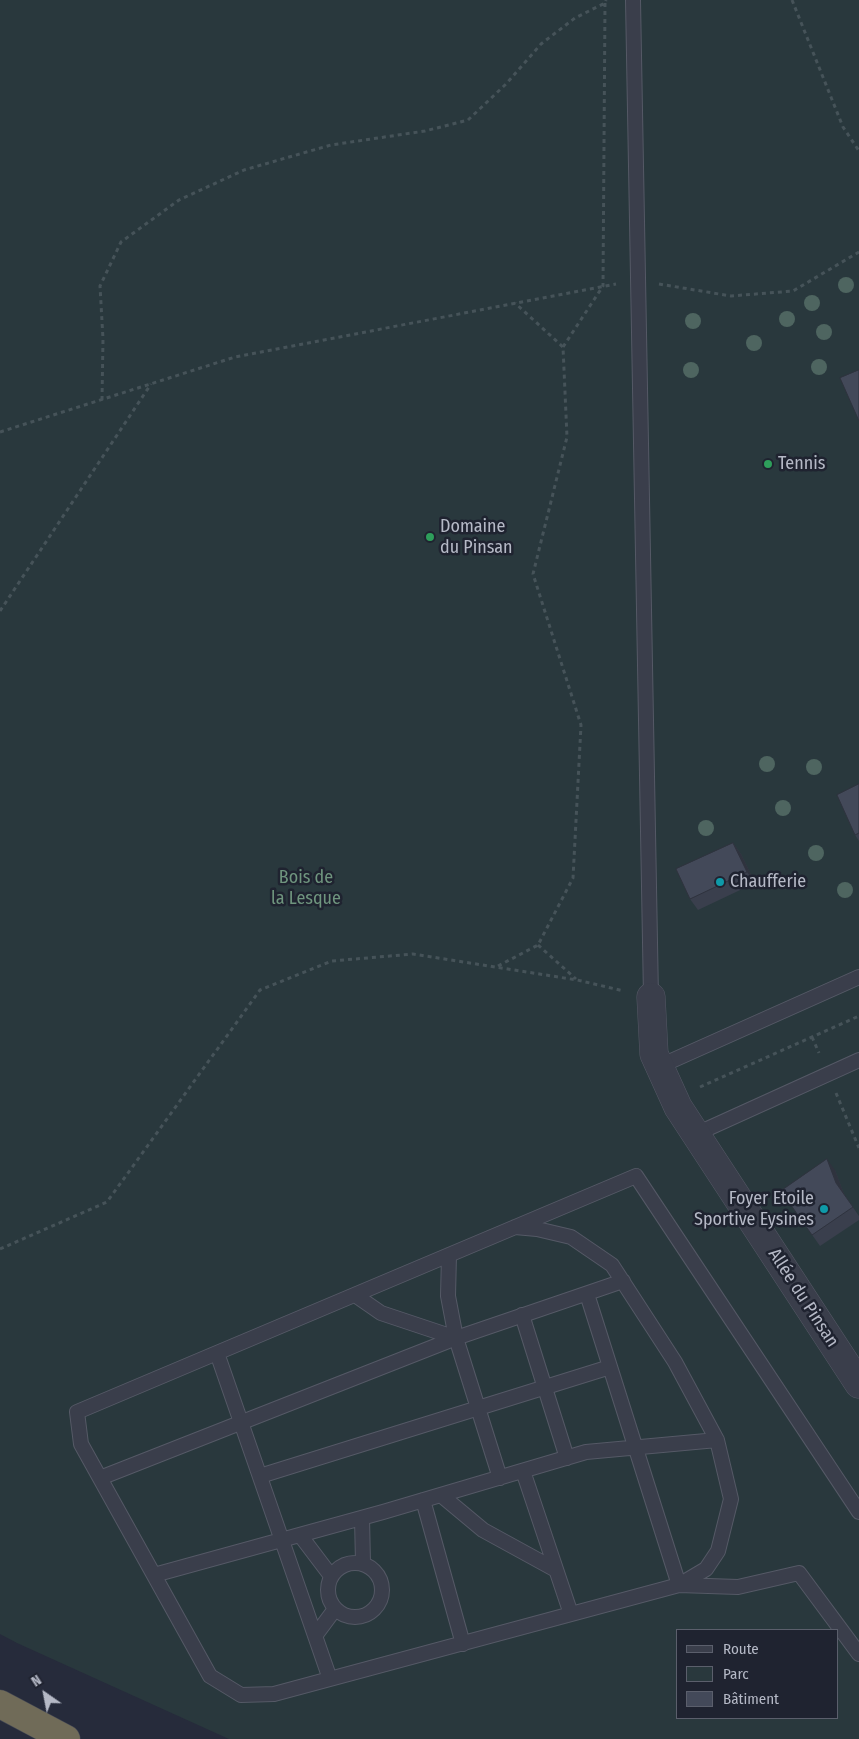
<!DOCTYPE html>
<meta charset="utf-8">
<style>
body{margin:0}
#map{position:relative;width:859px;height:1739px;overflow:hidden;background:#262b3b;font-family:"Fira Sans Condensed",sans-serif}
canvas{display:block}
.legend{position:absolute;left:676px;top:1629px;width:162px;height:90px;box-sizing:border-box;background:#1f2330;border:1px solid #5b5f6c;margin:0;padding:6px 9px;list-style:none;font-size:15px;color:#b5b9c6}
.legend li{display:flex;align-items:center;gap:10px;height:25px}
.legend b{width:25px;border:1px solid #5b5f6c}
.north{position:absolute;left:20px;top:1669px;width:50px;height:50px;-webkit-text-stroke:4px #1f2330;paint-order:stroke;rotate:327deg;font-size:14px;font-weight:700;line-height:20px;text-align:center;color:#b5b9c6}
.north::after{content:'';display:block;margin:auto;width:18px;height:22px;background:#b5b9c6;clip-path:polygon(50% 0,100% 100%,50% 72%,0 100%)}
</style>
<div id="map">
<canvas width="859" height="1739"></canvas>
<ul class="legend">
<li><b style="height:6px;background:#3a3e4b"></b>Route</li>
<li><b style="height:14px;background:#29383d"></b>Parc</li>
<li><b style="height:14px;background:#434959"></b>Bâtiment</li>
</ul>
<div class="north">N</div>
</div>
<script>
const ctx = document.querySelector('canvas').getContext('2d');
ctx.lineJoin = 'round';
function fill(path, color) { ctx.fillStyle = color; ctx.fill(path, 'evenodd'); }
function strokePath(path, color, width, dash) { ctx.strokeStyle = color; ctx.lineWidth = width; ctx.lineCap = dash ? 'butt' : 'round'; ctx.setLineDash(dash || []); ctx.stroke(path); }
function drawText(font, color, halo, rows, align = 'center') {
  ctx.font = font + ' "Fira Sans Condensed",sans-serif'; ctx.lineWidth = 5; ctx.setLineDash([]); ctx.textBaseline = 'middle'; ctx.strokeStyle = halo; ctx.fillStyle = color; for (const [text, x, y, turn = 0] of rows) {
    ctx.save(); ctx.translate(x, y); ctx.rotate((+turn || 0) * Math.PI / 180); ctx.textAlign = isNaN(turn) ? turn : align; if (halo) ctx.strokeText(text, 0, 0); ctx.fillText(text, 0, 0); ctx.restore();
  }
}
const green = new Path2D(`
 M0,0h859v1739h-630l-212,-96 -17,-9zM678,1630h160v88h-160z`);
const path = new Path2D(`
 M792,0l51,127 16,24
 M659,284l72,12 62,-5 66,-39
 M563,347l40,-61 2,-283
 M102,400l1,-61 -3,-53 21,-44 58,-42 65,-30 87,-25 94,-14 43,-11 38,-36 35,-40 34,-26 30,-15 1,-3
 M0,432l235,-75 381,-73
 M0,611l151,-227
 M538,945l38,34
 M498,966l40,-21 35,-67 8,-153 -48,-151 34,-137 -4,-90 -48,-44
 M812,1037l7,16
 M700,1087l159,-71
 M836,1093l23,55
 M0,1249l107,-47 153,-212 72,-29 81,-7 164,26 47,11`);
const lane = new Path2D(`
 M633,0l18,997
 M660,1066l199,-89
 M696,1134l163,-74
 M515,1227l22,2 34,8 41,28 63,97 42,78 14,59 -13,52 -12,18 -27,16 -405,109 -33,1 -31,-19 -129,-232 -4,-32 559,-236 223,336
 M449,1255l-1,41 8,42 44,140
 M587,1294l92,291 59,2 61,-14 60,81
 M355,1295l26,18 75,25
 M522,1315l45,143
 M217,1353l113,326
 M523,1471l48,143
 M260,1476l350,-109
 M100,1478l356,-140 167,-57
 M441,1495l42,35 73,40
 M423,1500l40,144
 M362,1518l1,45
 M300,1535l31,41
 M328 1590a27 27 0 1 1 54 0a27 27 0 1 1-54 0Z
 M154,1575l229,-63 203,-60 131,-12
 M315,1636l20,-27`);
const street = new Path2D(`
 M651,997l3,57 24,53 181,277`);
const highway = new Path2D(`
 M0,1704l66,35`);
const trees = [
 [846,285],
 [812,303],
 [787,319],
 [693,321],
 [824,332],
 [754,343],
 [819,367],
 [691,370],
 [767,764],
 [814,767],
 [783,808],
 [706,828],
 [816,853],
 [845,890]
];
const wall = new Path2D(`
 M859,784v57l-4,-6z
 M733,843l8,11 14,29 -57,27 -8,-11z
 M835,1170l9,24 15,22v4l-39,26 -39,-55z`);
const shadedWall = new Path2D(`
 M733,843l8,11 14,29 -8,-11z
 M827,1159l8,11 9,24 15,22 -23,-33z`);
const building = new Path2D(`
 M859,370v51l-19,-43z
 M859,784v49l-4,2 -18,-40z
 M733,843l14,29 -57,27 -14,-30z
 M827,1159l9,24 17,24 -41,28 -31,-44z`);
const markers = [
 [768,464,5,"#2e9e5b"],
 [430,537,5,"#2e9e5b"],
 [720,882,5,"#0f9aa8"],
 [824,1209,5,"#0f9aa8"]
];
const poiNames = [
 ["Tennis",778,464],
 ["Domaine",440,527],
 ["du Pinsan",440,548],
 ["Chaufferie",730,882],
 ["Foyer Etoile",814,1199,"right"],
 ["Sportive Eysines",814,1220,"right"]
];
const parkNames = [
 ["Bois de",306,878],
 ["la Lesque",306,899]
];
const streetNames = [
 ["Allée du Pinsan",803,1298,57]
];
fill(green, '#29383d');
strokePath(lane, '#555966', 16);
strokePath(street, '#555966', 29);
strokePath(highway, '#424653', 29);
strokePath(path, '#465359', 3, [4, 4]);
strokePath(lane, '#3a3e4b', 14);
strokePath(street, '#3a3e4b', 28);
strokePath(highway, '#706b58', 28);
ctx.fillStyle = '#4e6560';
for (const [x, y] of trees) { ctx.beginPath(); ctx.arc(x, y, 8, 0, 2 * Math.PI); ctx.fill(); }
fill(wall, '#3a3f4d');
fill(shadedWall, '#2f333e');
fill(building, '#434959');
strokePath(building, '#2f333e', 1);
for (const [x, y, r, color] of markers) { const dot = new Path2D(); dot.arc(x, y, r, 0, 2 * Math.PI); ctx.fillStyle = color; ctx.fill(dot); strokePath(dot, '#1f2330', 2); }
drawText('18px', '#b5b9c6', '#1f2330', poiNames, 'left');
drawText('18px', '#6f957e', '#1f2330', parkNames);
drawText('18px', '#b5b9c6', '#1f2330', streetNames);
</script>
